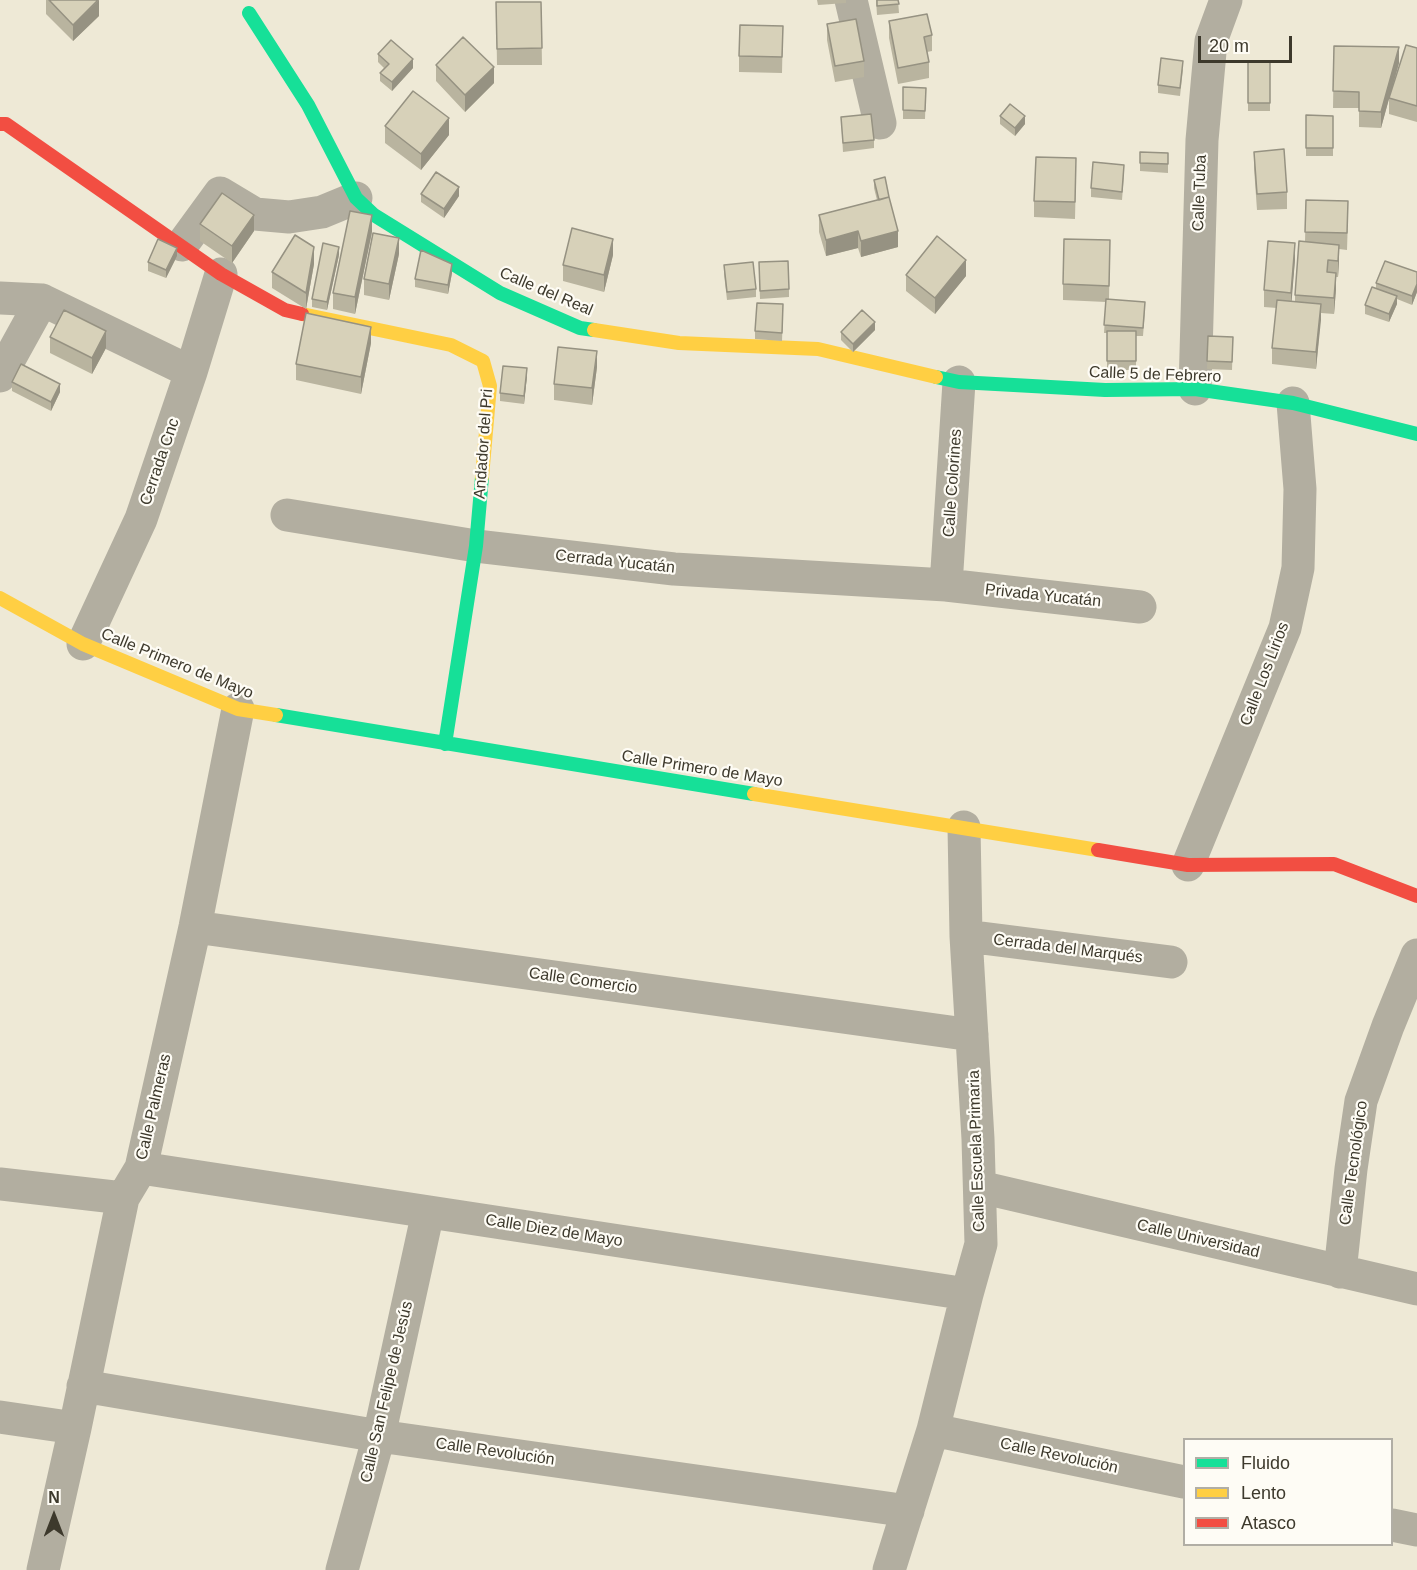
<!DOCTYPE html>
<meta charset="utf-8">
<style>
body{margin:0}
#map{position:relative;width:1417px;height:1570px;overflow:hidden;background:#eee9d6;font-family:Helvetica,sans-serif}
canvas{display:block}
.legend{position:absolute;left:1183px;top:1438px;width:210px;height:108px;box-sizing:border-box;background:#fefcf5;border:2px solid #b1aea5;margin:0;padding:8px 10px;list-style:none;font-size:18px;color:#3d392c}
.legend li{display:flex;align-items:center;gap:12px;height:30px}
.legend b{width:30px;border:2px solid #b1aea5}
.north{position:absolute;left:24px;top:1486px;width:60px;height:60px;-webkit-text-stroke:4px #fefcf5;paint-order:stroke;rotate:0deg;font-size:16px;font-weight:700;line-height:24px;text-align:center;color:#3d392c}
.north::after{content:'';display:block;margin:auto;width:21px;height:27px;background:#3d392c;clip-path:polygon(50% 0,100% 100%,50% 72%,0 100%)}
.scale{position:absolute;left:1198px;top:36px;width:94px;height:27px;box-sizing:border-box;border:3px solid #3d392c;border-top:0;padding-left:8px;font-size:18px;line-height:21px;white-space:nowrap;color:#3d392c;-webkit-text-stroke:4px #fefcf5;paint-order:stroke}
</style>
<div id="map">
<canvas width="1417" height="1570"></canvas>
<ul class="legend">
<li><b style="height:8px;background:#16e098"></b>Fluido</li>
<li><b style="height:8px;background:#ffcf43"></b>Lento</li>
<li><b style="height:8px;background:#f24e42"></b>Atasco</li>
</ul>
<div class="north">N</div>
<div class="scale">20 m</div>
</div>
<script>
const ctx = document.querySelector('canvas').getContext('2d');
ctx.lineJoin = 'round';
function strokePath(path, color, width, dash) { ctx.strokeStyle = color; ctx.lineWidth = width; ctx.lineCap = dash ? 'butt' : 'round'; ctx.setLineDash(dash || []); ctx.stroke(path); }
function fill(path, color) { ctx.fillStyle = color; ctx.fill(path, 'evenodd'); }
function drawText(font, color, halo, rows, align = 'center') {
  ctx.font = font + ' Helvetica,sans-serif'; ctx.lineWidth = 4.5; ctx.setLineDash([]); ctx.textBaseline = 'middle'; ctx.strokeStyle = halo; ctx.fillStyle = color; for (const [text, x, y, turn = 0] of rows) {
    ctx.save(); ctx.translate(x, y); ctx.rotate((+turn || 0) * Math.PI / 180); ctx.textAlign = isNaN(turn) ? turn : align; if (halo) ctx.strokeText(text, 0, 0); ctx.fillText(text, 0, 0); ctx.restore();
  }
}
const street = new Path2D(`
 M851,0l29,123
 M182,245l38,-52 35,21 34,3 33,-5 34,-14
 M0,298l42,2 149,72
 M0,376l42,-76
 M1195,389l7,-249 9,-99 15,-41
 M287,515l189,31 198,23 272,16 194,22
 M946,585l13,-203
 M83,644l58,-125 50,-147 30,-98
 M1188,865l97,-237 13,-60 2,-79 -7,-86
 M195,927l777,108
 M966,936l205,26
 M141,1168l826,126
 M0,1184l123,14
 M980,1187l437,102
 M1340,1272l11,-103 10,-68 27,-75 29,-71
 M83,1386l296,50 529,75
 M0,1417l75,11
 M933,1430l251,52
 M1392,1525l25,5
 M43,1570l32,-142 48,-230 18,-30 54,-241 43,-218
 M342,1570l37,-134 49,-224
 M889,1570l44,-140 34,-136 14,-50 -3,-105 -12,-203 -2,-109`);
const fast = new Path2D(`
 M249,13l59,92 48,93 18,17 126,78 80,35 14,2
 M936,377l23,5 146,8 90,-1 98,14 124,31
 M276,715l478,79
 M445,744l31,-198 6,-69`);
const slow = new Path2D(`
 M302,314l149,31 32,16 7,25 -8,91
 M594,330l85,13 139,6 118,28
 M0,598l83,46 155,65 38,6
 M754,794l344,56`);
const jam = new Path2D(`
 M0,124h6l215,150 64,36 17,4
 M1098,850l90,15 146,-1 83,32`);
const wall = new Path2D(`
 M46,0h53v16l-26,25 -27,-27z
 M817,0h29v3l-28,2z
 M876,0h22l1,13 -22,2z
 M496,2h45l1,63h-45z
 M889,21l43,14v16l-5,1 2,10v16l-31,6 -9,-46z
 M827,24l37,37v16l-29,5 -8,-42z
 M783,26l-1,47 -43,-1v-16z
 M1334,46l65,17 -8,30 26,-45v74l-28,-8v-16l-8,30 -22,-1v-19h-26z
 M378,54l35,14 -21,23 -12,-10v-8l4,-5 -6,-6z
 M1248,62h22v49h-22z
 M436,65l58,18 -29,29 -29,-31z
 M1183,69l-3,27 -22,-3v-8z
 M903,87l23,1 -1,31h-22z
 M1306,115l27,1v40h-27z
 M1000,116l25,8 -10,12 -15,-12z
 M841,117l33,23v8l-31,4z
 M385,126l64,9 -28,35 -36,-27z
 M1140,152l28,1v20l-28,-2z
 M1254,152l33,40v17l-30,1 -3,-42z
 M1076,174l-1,45 -41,-2v-16z
 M1124,174l-2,26 -31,-3v-9z
 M874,180l24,67 -37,10 -3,-9 -32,8 -7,-24v-17l58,-15 -3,-12z
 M421,194l38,2 -15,22 -23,-16z
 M1306,200l42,17 -1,33 -8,-1v12l-1,16h-2v12l-2,25 -13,-1 -5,56 -44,-5v-16l5,-40 -13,-1v-17l31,-30 -4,41 4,1v-7l10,-53z
 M200,224l54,7 -22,32 -32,-22z
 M372,232l-17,82 -22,-5v-16z
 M1110,240l-1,59 36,11 -2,26h-7v34h-29v-37h-3l2,-31 -43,-2v-16z
 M399,254l-10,46 -25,-5v-16z
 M339,255l-12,55 -15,-3v-8z
 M613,255l-9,37 -41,-11v-16z
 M177,256l-11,22 -18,-7v-9z
 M314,264l-8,45 -34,-21v-16z
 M724,265l32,24v8l-29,3 -3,-26z
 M759,271l30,18v8l-29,2z
 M1417,272v20l-5,13 -15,-6v5l-8,18 -24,-8v-9l11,-17v-5z
 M452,273l-4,21 -33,-7v-8z
 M906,275l60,1 -31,38 -29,-23z
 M783,312l-1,29 -27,-2v-8z
 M875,330l-22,22 -12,-12v-8z
 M1208,336l25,1 -1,33 -25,-1z
 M50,337l56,11 -14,26 -42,-21z
 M371,343l-10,51 -65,-14v-16z
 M597,367l-5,38 -38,-5v-16z
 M527,376l-3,28 -24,-3v-8z
 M12,382l48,10 -9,19 -39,-20z`);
const shadedWall = new Path2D(`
 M99,0v16l-26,25v-16z
 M1399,47v16l-18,65v-16z
 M413,59v9l-21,23v-9z
 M494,67v16l-29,29v-17z
 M1025,116v8l-10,12v-8z
 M449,118v17l-28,35v-16z
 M459,187v9l-15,22v-9z
 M254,215v16l-22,32v-17z
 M372,215v17l-17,82v-17z
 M858,231v17l-32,8v-16z
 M898,231v16l-37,10v-16z
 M399,238v16l-10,46v-16z
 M613,239v16l-9,37v-17z
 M1295,243v17l-4,49v-16z
 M1339,245v16l-1,16v-16z
 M314,247v17l-8,45v-16z
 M339,247v8l-12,55v-8z
 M177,248v8l-11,22v-8z
 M966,260v16l-31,38v-16z
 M452,264v9l-4,21v-9z
 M1336,273v16l-2,25v-16z
 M1417,284v8l-5,13v-9z
 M1397,296v8l-8,18v-8z
 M1321,304v16l-5,49v-17z
 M875,322v8l-22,22v-8z
 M371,327v16l-10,51v-17z
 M106,331v17l-14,26v-16z
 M597,351v16l-5,38v-17z
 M527,368v8l-3,28v-8z
 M60,384v8l-9,19v-9z`);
const building = new Path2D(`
 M49,0h49l-25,25z
 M877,0h21l1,4 -22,2z
 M496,2h45l1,46 -45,1z
 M927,14l5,21 -8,2 5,25 -31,6 -9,-47z
 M856,19l8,42 -29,5 -8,-42z
 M740,25l43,1 -1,31 -43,-1z
 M463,37l31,30 -29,28 -29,-30z
 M391,40l22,19 -21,23 -12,-9 9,-9 -11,-10z
 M1406,45l11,3v58l-28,-8z
 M1334,46l65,1 -18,65 -22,-1v-19l-26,-1z
 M1161,58l22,3 -3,27 -22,-3z
 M1248,62h22v41h-22z
 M903,87l23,1 -1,23 -22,-1z
 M413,91l36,27 -28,36 -36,-28z
 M1010,104l15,12 -10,12 -15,-12z
 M871,114l3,26 -31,3 -2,-26z
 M1306,115l27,1v32h-27z
 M1284,149l3,43 -30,2 -3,-42z
 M1140,152l28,1v11l-28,-1z
 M1036,157l40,1 -1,44 -41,-1z
 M1093,162l31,3 -2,27 -31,-4z
 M436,172l23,15 -15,22 -23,-15z
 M885,177l4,20 -10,3 -5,-20z
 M222,193l32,22 -22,31 -32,-22z
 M889,197l9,34 -37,10 -3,-10 -32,9 -7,-25z
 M1306,200l42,1 -1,32 -42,-1z
 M350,211l22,4 -17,82 -22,-4z
 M572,228l41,11 -9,36 -41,-10z
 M373,233l26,5 -10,46 -25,-5z
 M295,235l19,12 -8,46 -34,-21z
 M937,236l29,24 -31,38 -29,-23z
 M158,239l19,9 -11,22 -18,-8z
 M1064,239l46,1 -1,46 -46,-2z
 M1268,241l27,2 -4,50 -27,-3z
 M1299,241l40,4 -1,16 -10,-1 -1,12 9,1 -2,25 -39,-3z
 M323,243l16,4 -12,55 -15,-3z
 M421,250l31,14 -4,21 -33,-6z
 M788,261l1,28 -29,2 -1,-29z
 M1385,261l32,11v12l-5,12 -36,-13z
 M753,262l3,27 -29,3 -3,-27z
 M1372,287l25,9 -8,18 -24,-9z
 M1106,299l39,3 -2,26 -39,-3z
 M1277,300l44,4 -5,48 -44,-4z
 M757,303l26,1 -1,29 -27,-2z
 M64,310l42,21 -14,27 -42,-21z
 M862,310l13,12 -22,22 -12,-12z
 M306,313l65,14 -10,50 -65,-13z
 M1107,331h29v30h-29z
 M1208,336l25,1 -1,25 -25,-1z
 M558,347l39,4 -5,37 -38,-4z
 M21,364l39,20 -9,18 -39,-20z
 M503,366l24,2 -3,28 -24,-3z`);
const streetNames = [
 ["Calle Tuba",1200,193,-88],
 ["Calle del Real",546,292,23],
 ["Calle 5 de Febrero",1155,375,2],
 ["Andador del Pri",484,444,-86],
 ["Cerrada Cnc",160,462,-71],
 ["Calle Colorines",953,483,-86],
 ["Cerrada Yucatán",615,562,6],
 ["Privada Yucatán",1043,596,6],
 ["Calle Primero de Mayo",177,664,22],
 ["Calle Los Lirios",1265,674,-69],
 ["Calle Primero de Mayo",702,769,9],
 ["Cerrada del Marqués",1068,949,7],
 ["Calle Comercio",583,981,8],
 ["Calle Palmeras",154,1107,-77],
 ["Calle Escuela Primaria",977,1151,-92],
 ["Calle Tecnológico",1354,1163,-82],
 ["Calle Diez de Mayo",554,1231,9],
 ["Calle Universidad",1198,1239,13],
 ["Calle San Felipe de Jesús",387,1392,-77],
 ["Calle Revolución",495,1452,8],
 ["Calle Revolución",1059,1456,12]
];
strokePath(street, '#b2aea0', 33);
strokePath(fast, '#16e098', 14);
strokePath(slow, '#ffcf43', 14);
strokePath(jam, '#f24e42', 14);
fill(wall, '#b9b49f');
fill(shadedWall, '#969282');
fill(building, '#d7d1b9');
strokePath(building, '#969282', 1.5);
drawText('16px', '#3d392c', '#fefcf5', streetNames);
</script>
